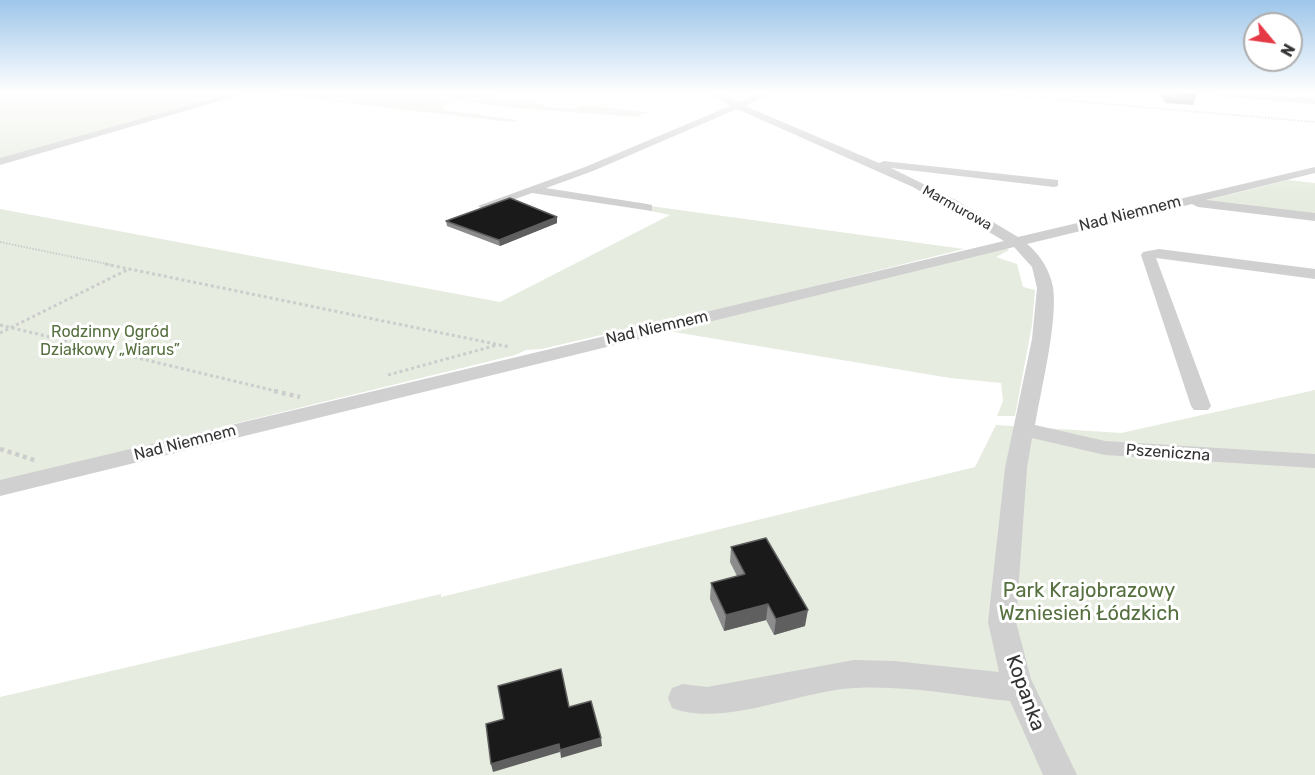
<!DOCTYPE html>
<meta charset="utf-8">
<style>
body{margin:0}
#map{position:relative;width:1315px;height:775px;overflow:hidden;background:#fff;font-family:Rubik,sans-serif}
canvas{display:block}
.north{position:absolute;left:1243px;top:12px;width:60px;height:60px;box-sizing:border-box;background:#fff;border:2px solid #adadad;border-radius:50%;rotate:119deg;font-size:16px;font-weight:700;line-height:24px;text-align:center;color:#333}
.north::after{content:'';display:block;margin:auto;width:21px;height:27px;background:#e63946;clip-path:polygon(50% 0,100% 100%,50% 72%,0 100%)}
</style>
<div id="map">
<canvas width="1315" height="775"></canvas>
<div class="north">N</div>
</div>
<script>
const ctx = document.querySelector('canvas').getContext('2d');
ctx.lineJoin = 'round';
function fill(path, color) { ctx.fillStyle = color; ctx.fill(path, 'evenodd'); }
function strokePath(path, color, width, dash) { ctx.strokeStyle = color; ctx.lineWidth = width; ctx.lineCap = dash ? 'butt' : 'round'; ctx.setLineDash(dash || []); ctx.stroke(path); }
function drawText(font, color, halo, rows, align = 'center') {
  ctx.font = font + ' Rubik,sans-serif'; ctx.lineWidth = 6; ctx.setLineDash([]); ctx.textBaseline = 'middle'; ctx.strokeStyle = halo; ctx.fillStyle = color; for (const [text, x, y, turn = 0] of rows) {
    ctx.save(); ctx.translate(x, y); ctx.rotate((+turn || 0) * Math.PI / 180); ctx.textAlign = isNaN(turn) ? turn : align; if (halo) ctx.strokeText(text, 0, 0); ctx.fillText(text, 0, 0); ctx.restore();
  }
}
const green = new Path2D(`
 M0,93h236l-236,67z
 M256,93h216l57,6 19,8 25,2 10,-4 71,8 -12,1 -4,3 -135,-10 -46,-7 -13,5 -1,5 75,10 -6,2z
 M1288,180l27,3v32l-112,-14z
 M650,206l314,43 -318,79 -11,-1 -93,22 -16,1 -11,5 -515,126v-272l500,93 170,-87 -24,-5z
 M1006,248l3,2 -13,7 21,7 6,23 12,3 -3,35 -17,91h-18l6,-15 -2,-18 -51,-5 -282,-47z
 M1315,390v385h-1315v-78l441,-103v3l534,-130 21,-42 125,8z`);
const pathFar2 = new Path2D(`
 M981,93l334,29
 M0,242l112,23`);
const pathFar1 = new Path2D(`
 M105,264l405,83
 M0,325l280,67
 M0,333l129,-64
 M388,375l109,-30`);
const path = new Path2D(`
 M274,391l26,6
 M0,449l37,12`);
const minor = new Path2D(`
 M233,93h14l-247,72v-7z
 M711,93h10l17,9 22,-9h12l-27,13 134,57 5,-2 174,19v6l-4,1 -163,-19 65,32 62,37 297,-70v6l-109,27 109,13v8l-117,-14 -6,-3 -165,40c13,10 23,27 26,43 5,35 -12,102 -18,138l70,16 210,13v14l-210,-13 -73,-17 -5,30 -11,154 15,57 46,96h-34l-33,-74c-51,-5 -103,-16 -154,-13 -56,2 -131,40 -184,20l-4,-10 4,-10 11,-4 24,3 147,-27 40,1 105,11 -11,-50 17,-154 27,-129 5,-51 -5,-21 -18,-20 -1014,249v-16l1004,-239 -91,-54 -176,-78 -144,62 -47,17 101,16 5,1v6l-120,-18 -48,17 -6,-4 107,-39 145,-61z
 M1211,93l104,5v6l-100,-8z
 M1159,249l156,20v10l-159,-21 55,148 -3,4h-14l-3,-4 -50,-151 2,-3z`);
const wall = new Path2D(`
 M1159,93h35l2,3 -3,9 -27,-2z
 M557,217v6l-57,23 -53,-20 -1,-5z
 M731,547l74,79 -31,9 -8,-15 -42,11 -14,-32 1,-16 26,-7 -7,-14z`);
const shadedWall = new Path2D(`
 M557,217v6l-57,23 -1,-6z
 M768,604l-2,16 -42,11 2,-16z
 M808,610l-3,16 -31,9 2,-16z
 M601,738l1,8 -41,12 -1,-8z
 M559,744l1,8 -67,20 -2,-8z`);
const building = new Path2D(`
 M1168,93h26l2,3 -27,-2z
 M510,198l47,19 -58,23 -53,-19z
 M766,538l42,72 -32,9 -8,-15 -42,11 -15,-32 34,-9 -14,-27z
 M561,669l8,38 22,-6 10,37 -41,12 -1,-6 -68,20 -5,-40 18,-5 -6,-33z`);
const farStreetnames = [
 ["Marmurowa",957,208,29]
];
const streetNames = [
 ["Nad Niemnem",1130,214,-14],
 ["Nad Niemnem",657,328,-13],
 ["Nad Niemnem",185,443,-14],
 ["Pszeniczna",1168,453,4]
];
const parkNames = [
 ["Rodzinny Ogród",110,332],
 ["Działkowy „Wiarus”",110,350]
];
const nearParknames = [
 ["Park Krajobrazowy",1089,591],
 ["Wzniesień Łódzkich",1089,614]
];
const nearStreetnames = [
 ["Kopanka",1025,693,70]
];
fill(green, '#e6ecdf');
strokePath(pathFar2, '#cdcdcd', 2, [1.5, 1.5]);
strokePath(pathFar1, '#cdcdcd', 3, [3, 3]);
strokePath(path, '#cdcdcd', 4.5, [4, 4]);
fill(minor, '#d0d0d0');
fill(wall, '#8c8c8c');
fill(shadedWall, '#5f5f5f');
fill(building, '#1a1a1a');
strokePath(building, '#5f5f5f', 1.5);
const sky = ctx.createLinearGradient(0, 0, 0, 201);
sky.addColorStop(0, '#9ec6ea');
sky.addColorStop(0.46, '#fff');
sky.addColorStop(1, '#ffffff00');
ctx.fillStyle = sky;
ctx.fillRect(0, 0, 1315, 201);
drawText('14px', '#333', '#fff', farStreetnames);
drawText('16px', '#333', '#fff', streetNames);
drawText('16px', '#56703f', '#fff', parkNames);
drawText('20px', '#56703f', '#fff', nearParknames);
drawText('20px', '#333', '#fff', nearStreetnames);
</script>
